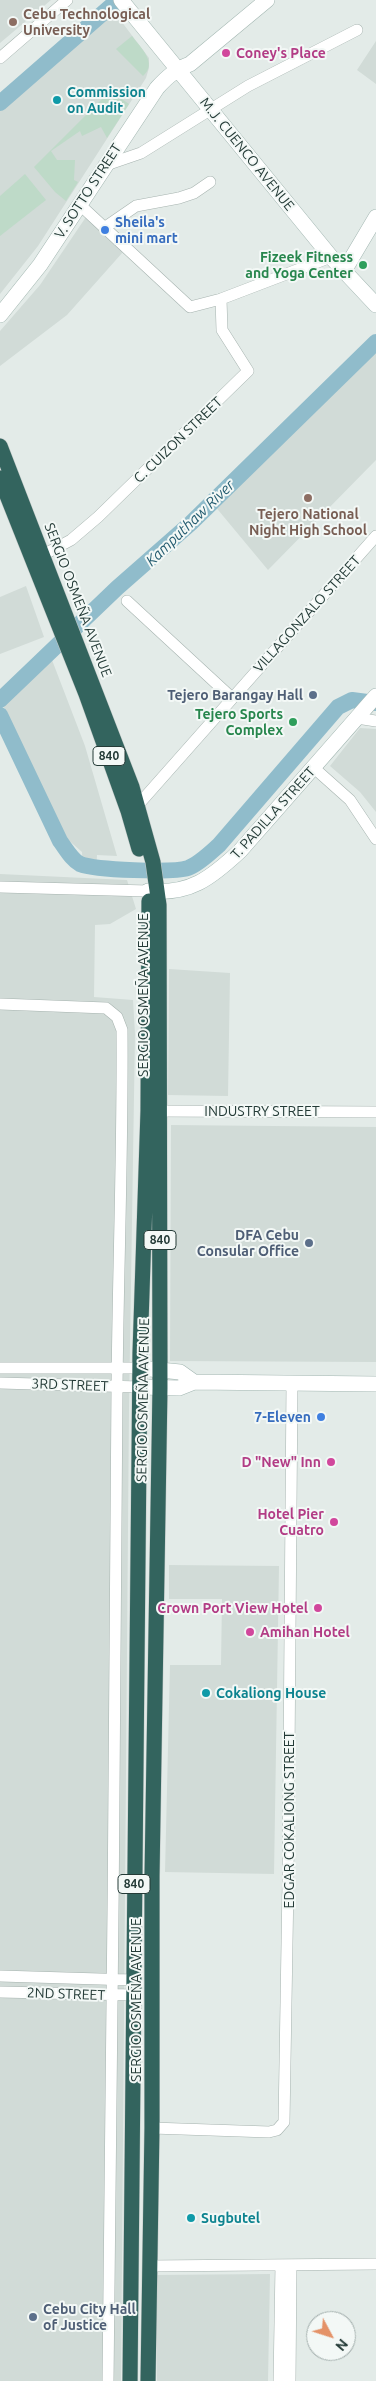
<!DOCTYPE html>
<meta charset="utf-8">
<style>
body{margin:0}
#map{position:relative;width:376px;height:2381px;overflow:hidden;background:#e3ebe8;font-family:Ubuntu,sans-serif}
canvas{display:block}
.north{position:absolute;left:306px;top:2311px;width:50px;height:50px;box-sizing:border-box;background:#f3f8f6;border:1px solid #a0acaa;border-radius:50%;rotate:130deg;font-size:14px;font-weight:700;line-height:20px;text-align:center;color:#243b37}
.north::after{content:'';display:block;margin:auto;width:18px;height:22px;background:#e49268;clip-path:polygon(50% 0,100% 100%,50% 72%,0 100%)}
</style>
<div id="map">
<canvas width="376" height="2381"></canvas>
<div class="north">N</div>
</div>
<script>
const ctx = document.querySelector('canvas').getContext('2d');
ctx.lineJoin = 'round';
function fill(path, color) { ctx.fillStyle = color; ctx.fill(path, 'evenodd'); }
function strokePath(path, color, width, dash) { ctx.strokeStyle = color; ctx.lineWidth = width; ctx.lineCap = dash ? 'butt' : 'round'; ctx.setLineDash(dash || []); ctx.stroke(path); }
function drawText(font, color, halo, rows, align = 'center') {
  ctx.font = font + ' Ubuntu,sans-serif'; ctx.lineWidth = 4; ctx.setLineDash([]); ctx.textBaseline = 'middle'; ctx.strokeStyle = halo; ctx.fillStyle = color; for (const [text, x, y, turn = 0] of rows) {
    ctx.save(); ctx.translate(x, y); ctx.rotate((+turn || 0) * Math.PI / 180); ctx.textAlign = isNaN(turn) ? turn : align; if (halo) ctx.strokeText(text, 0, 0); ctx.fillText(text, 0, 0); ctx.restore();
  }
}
const built = new Path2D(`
 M0,0h51l-51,43z
 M112,9l37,49v10l-3,10 -108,168 -38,48v-188z
 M376,41v43l-19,-14z
 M86,217l37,35 -56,63 -67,51v-35l40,-46z
 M376,344v116l-108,110 -54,-65z
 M26,586l18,51 -44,17v-57z
 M52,660l33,86 32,110 -20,-1 -1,19 -13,-2 -1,-20 -17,-15 -64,-136z
 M360,728l16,1v83l-16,-20 -30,-26z
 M0,874l127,6 9,29 -26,15 -15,1 -1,72 39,3 2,34 -6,374 -8,973h-121z
 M169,969l61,4 -2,123 -60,-1z
 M171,1125l205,2v235l-206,-1z
 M169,1565l110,1 -5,308 -109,-2 5,-207h51l1,-66h-53z
 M270,2274l-2,107h-111v-106z`);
const green = new Path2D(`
 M106,1l6,8 -112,97v-9z
 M132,36c9,12 26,27 11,40l-27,-27z
 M110,91l19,13 -22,34 -6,-11 -19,9 -2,-5 -29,20 6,9h18l-1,20 4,2 -12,19 -11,-9 -21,-25z
 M25,174l21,26 -46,36v-40z`);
const river = new Path2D(`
 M0,103l118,-103
 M0,700l117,-112 74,-65 185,-181
 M0,715l60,126c6,8 12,19 20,23 15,6 93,9 108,4 11,-4 22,-15 31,-23l119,-138 14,-7 24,3`);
const street = new Path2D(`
 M0,58l67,-58
 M106,165l35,-12 107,-67 109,-56
 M79,204l111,103 31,-8 110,-42
 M104,228l32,-22 43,-8 15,-5 16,-11
 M43,555l28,-15 27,-23 150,-146 -26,-41 -1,-31
 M127,601l105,97
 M357,718l19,3
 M313,767l37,33 26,39
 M138,805l238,-269
 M0,887l148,4
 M0,1004l106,4 11,9 5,13c1,120 -4,240 -5,360 -4,330 -3,661 -9,991
 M153,1111l223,1
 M0,1368h140
 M0,1383l140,4
 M0,1976l133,4
 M0,1992l133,3
 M152,2128l117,4 8,-2 7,-8 4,-238 4,-501
 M149,2266l227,-2
 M279,2381l2,-116
 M290,2381l1,-116`);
const secondary = new Path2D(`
 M121,0l210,257 45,48
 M344,271l32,-54
 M0,315l40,-50 117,-177c10,-11 19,-19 33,-24l77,-64
 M148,891c42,4 63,-13 92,-40l136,-155
 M140,1368l40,4 14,10
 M140,1387l39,1 15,-6 182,2`);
const highway = new Path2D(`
 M0,446l132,341 21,75 6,43 1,483 -8,488v252l-4,253
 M0,478l86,216 42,117 11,38
 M130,2381l10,-1028 8,-242 1,-210`);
const markers = [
 [13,22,5,"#8d6e63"],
 [226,53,5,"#d1479c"],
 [57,100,5,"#0f9aa8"],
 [105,230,5,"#3f7fe0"],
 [363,265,5,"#2e9e5b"],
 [308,498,5,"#8d6e63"],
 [313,695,5,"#5c6f8a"],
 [293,722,5,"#2e9e5b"],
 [309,1243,5,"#5c6f8a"],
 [321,1417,5,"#3f7fe0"],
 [331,1462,5,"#d1479c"],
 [334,1522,5,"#d1479c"],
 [318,1608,5,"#d1479c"],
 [250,1632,5,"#d1479c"],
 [206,1693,5,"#0f9aa8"],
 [191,2218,5,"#0f9aa8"],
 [33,2317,5,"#5c6f8a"]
];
const shields = [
 [109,756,32],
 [160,1240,32],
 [134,1884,32]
];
const shieldNames = [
 ["840",109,756],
 ["840",160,1240],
 ["840",134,1884]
];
const educationNames = [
 ["Cebu Technological",23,14],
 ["University",23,30],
 ["Tejero National",308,514,"center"],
 ["Night High School",308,530,"center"]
];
const hotelNames = [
 ["Coney's Place",236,53,"left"],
 ["D \"New\" Inn",321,1462],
 ["Hotel Pier",324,1514],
 ["Cuatro",324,1530],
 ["Crown Port View Hotel",308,1608],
 ["Amihan Hotel",260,1632,"left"]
];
const cultureNames = [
 ["Commission",67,92],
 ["on Audit",67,108],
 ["Cokaliong House",216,1693],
 ["Sugbutel",201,2218]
];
const streetNames = [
 ["M.J. CUENCO AVENUE",247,154,51],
 ["V. SOTTO STREET",88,191,-57],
 ["C. CUIZON STREET",178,440,-44],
 ["SERGIO OSMEÑA AVENUE",78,600,69],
 ["VILLAGONZALO STREET",307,614,-48],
 ["T. PADILLA STREET",273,813,-48],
 ["SERGIO OSMEÑA AVENUE",143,995,-90],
 ["INDUSTRY STREET",262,1111],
 ["3RD STREET",70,1385,2],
 ["SERGIO OSMEÑA AVENUE",143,1400,-89],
 ["EDGAR COKALIONG STREET",289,1820,-90],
 ["2ND STREET",66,1994,2],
 ["SERGIO OSMEÑA AVENUE",136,2000,-90]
];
const shopNames = [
 ["Sheila's",115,222],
 ["mini mart",115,238],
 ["7-Eleven",311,1417,"right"]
];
const leisureNames = [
 ["Fizeek Fitness",353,257],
 ["and Yoga Center",353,273],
 ["Tejero Sports",283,714],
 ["Complex",283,730]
];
const serviceNames = [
 ["Tejero Barangay Hall",303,695],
 ["DFA Cebu",299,1235],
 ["Consular Office",299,1251],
 ["Cebu City Hall",43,2309,"left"],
 ["of Justice",43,2325,"left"]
];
const waterNames = [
 ["Kamputhaw River",190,523,-44]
];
fill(built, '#d1dbd7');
fill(green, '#bedac8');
strokePath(river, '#90bccb', 16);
strokePath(street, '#a6b3af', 12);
strokePath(secondary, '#a2b6b1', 16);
strokePath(highway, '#c2c8c7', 16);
strokePath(street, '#fff', 11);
strokePath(secondary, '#fff', 15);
strokePath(highway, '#33645e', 15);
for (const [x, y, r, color] of markers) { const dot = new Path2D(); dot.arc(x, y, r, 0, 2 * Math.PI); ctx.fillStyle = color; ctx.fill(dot); strokePath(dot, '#f3f8f6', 2); }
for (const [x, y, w] of shields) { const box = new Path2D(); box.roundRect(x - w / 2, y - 9.5, w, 19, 4); ctx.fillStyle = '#f3f8f6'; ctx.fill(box); strokePath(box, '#243b37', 1); }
drawText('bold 12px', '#243b37', null, shieldNames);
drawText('bold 14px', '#785e54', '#f3f8f6', educationNames, 'left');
drawText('bold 14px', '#b23c85', '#f3f8f6', hotelNames, 'right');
drawText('bold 14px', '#0d838f', '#f3f8f6', cultureNames, 'left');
drawText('14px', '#243b37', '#f3f8f6', streetNames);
drawText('bold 14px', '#366cbe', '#f3f8f6', shopNames, 'left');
drawText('bold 14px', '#27864d', '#f3f8f6', leisureNames, 'right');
drawText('bold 14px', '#4e5e75', '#f3f8f6', serviceNames, 'right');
drawText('italic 15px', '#255d71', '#f3f8f6', waterNames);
</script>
